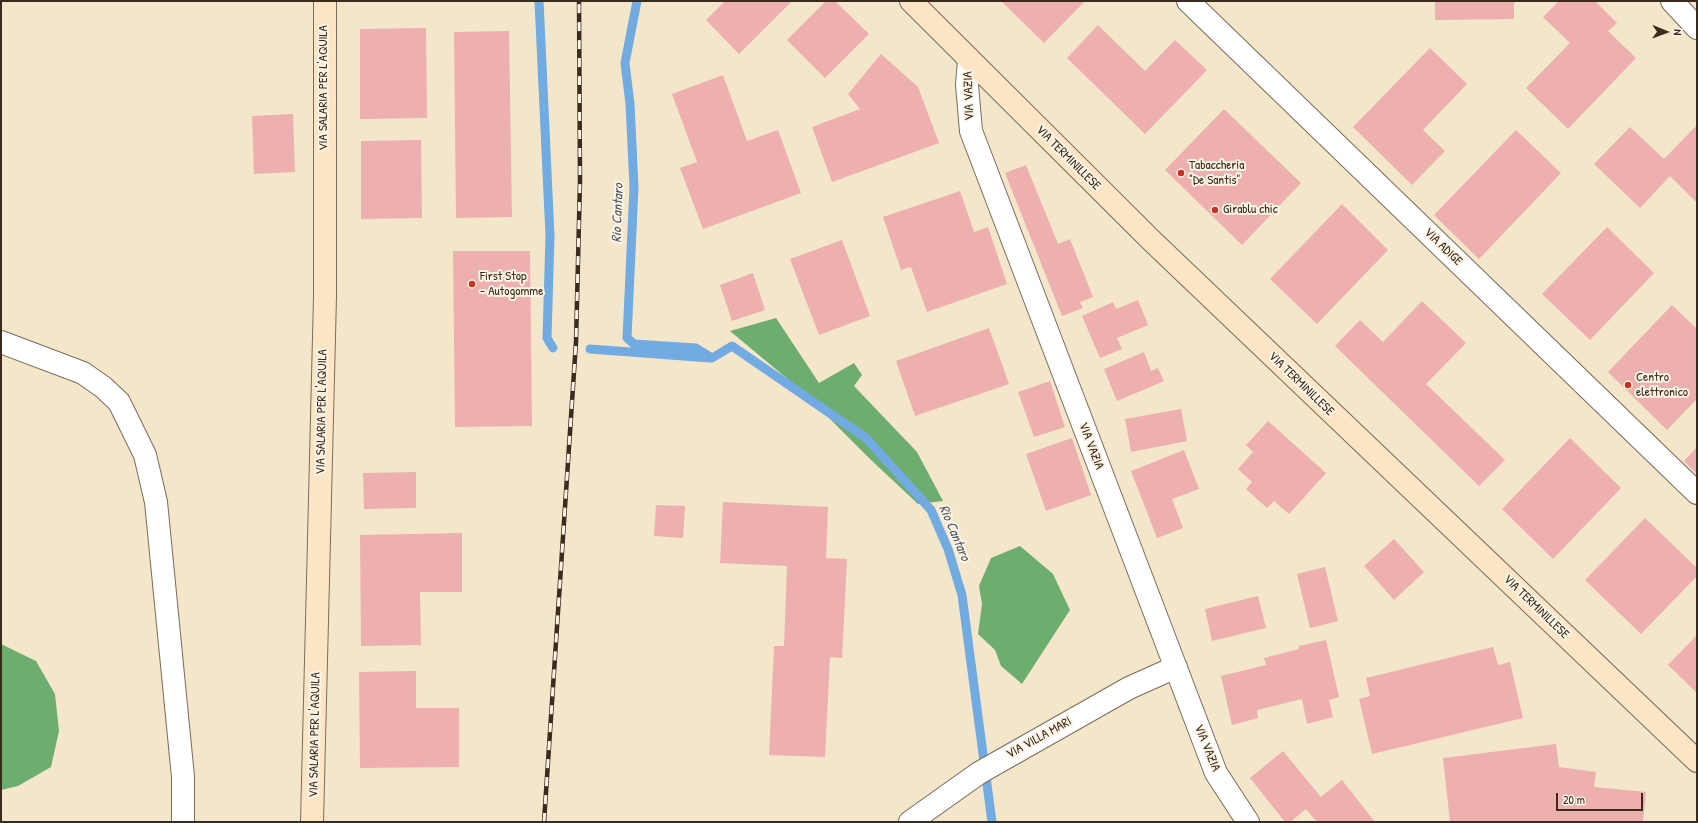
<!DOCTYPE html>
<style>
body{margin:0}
#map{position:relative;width:1698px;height:823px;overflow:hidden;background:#f3e6cb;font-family:"Patrick Hand",sans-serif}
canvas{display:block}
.frame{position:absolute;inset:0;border:2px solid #3b2a1e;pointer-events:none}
.north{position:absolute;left:1646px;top:12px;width:40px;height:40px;-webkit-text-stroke:3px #fcf5e5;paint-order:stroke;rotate:91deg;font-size:11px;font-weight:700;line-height:16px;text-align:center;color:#3b2a1e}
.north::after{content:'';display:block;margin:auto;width:14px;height:18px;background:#3b2a1e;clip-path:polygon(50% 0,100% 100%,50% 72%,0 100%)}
.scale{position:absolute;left:1556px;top:793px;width:87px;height:18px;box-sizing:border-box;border:2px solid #3b2a1e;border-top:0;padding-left:5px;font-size:12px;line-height:14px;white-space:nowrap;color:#3b2a1e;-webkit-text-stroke:3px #fcf5e5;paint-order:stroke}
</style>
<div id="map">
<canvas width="1698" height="823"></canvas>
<div class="frame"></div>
<div class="north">N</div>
<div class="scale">20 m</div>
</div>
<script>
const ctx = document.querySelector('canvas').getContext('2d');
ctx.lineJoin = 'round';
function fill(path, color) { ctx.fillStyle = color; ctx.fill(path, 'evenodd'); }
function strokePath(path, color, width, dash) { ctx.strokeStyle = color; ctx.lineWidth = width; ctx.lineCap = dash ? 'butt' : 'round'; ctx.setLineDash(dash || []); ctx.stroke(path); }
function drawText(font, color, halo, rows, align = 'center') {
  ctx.font = font + ' "Patrick Hand",sans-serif'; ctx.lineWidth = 4; ctx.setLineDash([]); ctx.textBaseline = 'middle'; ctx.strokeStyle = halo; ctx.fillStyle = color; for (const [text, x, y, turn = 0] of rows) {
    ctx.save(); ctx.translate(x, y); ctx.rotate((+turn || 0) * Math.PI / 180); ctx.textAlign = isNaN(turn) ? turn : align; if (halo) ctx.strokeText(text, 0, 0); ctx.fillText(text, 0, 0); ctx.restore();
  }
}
const forest = new Path2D(`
 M776,318l43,65 35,-20 8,12 -8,11 63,66 26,49 -25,3 -48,-45 -68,-68 -72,-60z
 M1020,546l33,28 17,36 -48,74 -21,-18 -6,-16 -17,-16 4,-30 -3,-18 12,-28z
 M1,644l35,17 19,33 4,37 -8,36 -33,19 -17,4z`);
const stream = new Path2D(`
 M539,1l11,235 -3,102 6,10
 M637,1l-12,62 5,41 4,83 -7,151 7,6 62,4 16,10 20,-12 134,92 65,72 17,39 14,46 30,227
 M590,349l120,9`);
const building = new Path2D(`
 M725,1h67l-53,53 -33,-34z
 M826,1h9l34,33 -44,44 -38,-38z
 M1001,1h84l-41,42z
 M1435,1h79v18l-79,1z
 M1559,1h36l22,22 -9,8 28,27 -68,71 -42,-41 44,-45 -27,-26z
 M1098,25l47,46 30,-31 32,30 -62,64 -78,-76z
 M426,28l1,90 -67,1v-90z
 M509,31l3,186 -56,1 -2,-186z
 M1430,48l37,36 -44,46 22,21 -33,34 -59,-58z
 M881,54l37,33 21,56 -107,39 -20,-55 48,-18 -12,-15z
 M723,75l24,66 31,-11 23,63 -98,36 -23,-61 17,-6 -25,-68z
 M1224,109l77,74 -59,62 -77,-75z
 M293,114l2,58 -41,2 -2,-58z
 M1697,125l-1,77 -26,-26 -30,32 -46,-44 36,-37 34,32z
 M1516,130l45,43 -82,86 -45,-44z
 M421,140l1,78 -61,1v-78z
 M1026,165l32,79 12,-5 23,58 -13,5 3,6 -21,8 -57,-143z
 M960,191l14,41 14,-5 19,57 -80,28 -16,-45 -10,3 -18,-53z
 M1342,204l46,46 -71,74 -47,-45z
 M1607,227l47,46 -64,67 -48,-46z
 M842,240l28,76 -51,19 -29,-76z
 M453,251h77l2,175 -77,1z
 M753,273l12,37 -33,11 -12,-36z
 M1138,300l10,25 -31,13 5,11 -22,9 -18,-42 31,-14 3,7z
 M1422,301l44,42 -40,41 79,76 -26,26 -144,-140 25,-26 23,22z
 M1672,305l25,24v70l-30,31 -59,-58z
 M989,328l20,56 -94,32 -19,-55z
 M1144,352l7,19 7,-3 6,13 -47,20 -13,-32z
 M1050,381l15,46 -31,10 -16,-45z
 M1181,409l6,32 -56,11 -6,-33z
 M1268,421l58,52 -37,41 -15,-13 -7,7 -21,-19 6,-7 -14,-13 15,-17 -7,-7z
 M1072,438l19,57 -45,16 -20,-57z
 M1570,438l51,50 -68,71 -51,-50z
 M1697,447v27l-13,-13z
 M1184,450l15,39 -27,10 11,29 -26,10 -26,-67z
 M416,472v36l-52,1 -1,-36z
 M723,502l105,5 -2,51 21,1 -5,99 -12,-1 -5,100 -56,-2 5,-109h10l3,-80 -67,-3z
 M656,505l29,1 -2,32 -29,-2z
 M1645,518l52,50v8l-56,58 -56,-54z
 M462,533v59h-42l1,53 -60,1 -1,-111z
 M1394,539l30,33 -30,28 -30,-34z
 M1325,567l13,54 -28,7 -13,-54z
 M1258,596l8,32 -54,13 -7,-32z
 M1697,635v58l-29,-28z
 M1326,640l13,57 -10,3 4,17 -26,7 -5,-25 -45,11 1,8 -26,7 -11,-49 45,-11 -2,-7 35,-9v-3z
 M1493,647l5,18 12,-3 13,56 -151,36 -13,-55 11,-3 -4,-18z
 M416,671v37h43v59l-99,1 -1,-96z
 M1556,744l3,23 37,5 -2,15 52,5 -3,30h-193l-7,-64z
 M1283,751l38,46 21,-17 33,42h-58l-11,-13 -16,13h-5l-35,-44z`);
const street = new Path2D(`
 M1188,1l509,492
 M1672,1l25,27
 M969,60l-2,25 4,46 245,642 32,49
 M1,342l82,31 20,14 16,15 26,53 11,47 27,275v45
 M910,822l69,-49 150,-85 47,-21`);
const secondary = new Path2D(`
 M911,1l241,240 545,520
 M312,822l13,-526v-295`);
const rail = new Path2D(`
 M544,822l32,-480 4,-161 -1,-180`);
const markers = [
 [1181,173,4,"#c8321e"],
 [1215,210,4,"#c8321e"],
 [472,284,4,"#c8321e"],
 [1628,385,4,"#c8321e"]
];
const streetNames = [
 ["VIA SALARIA PER L'AQUILA",324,88,-90],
 ["VIA VAZIA",969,96,-92],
 ["VIA TERMINILLESE",1068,158,45],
 ["VIA ADIGE",1443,247,44],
 ["VIA TERMINILLESE",1301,384,44],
 ["VIA SALARIA PER L'AQUILA",322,412,-89],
 ["VIA VAZIA",1091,446,69],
 ["VIA TERMINILLESE",1536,607,44],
 ["VIA SALARIA PER L'AQUILA",315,735,-89],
 ["VIA VILLA MARI",1039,738,-29],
 ["VIA VAZIA",1207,748,68]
];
const poiNames = [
 ["Tabaccheria",1189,166],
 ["\"De Santis\"",1189,181],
 ["Girablu chic",1223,210],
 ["First Stop",480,277],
 ["- Autogomme",480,292],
 ["Centro",1636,378],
 ["elettronico",1636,393]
];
const waterNames = [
 ["Rio Cantaro",618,213,-88],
 ["Rio Cantaro",954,533,67]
];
fill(forest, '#6ead70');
strokePath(stream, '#71abe1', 9);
fill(building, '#eeb0ae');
strokePath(street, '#7b6c5b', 24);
strokePath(secondary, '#7b6c5b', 24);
strokePath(street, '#fff', 22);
strokePath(secondary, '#fce5c4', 22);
strokePath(rail, '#3b2a1e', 4.5);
strokePath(rail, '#fcf5e5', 3, [9]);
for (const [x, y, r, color] of markers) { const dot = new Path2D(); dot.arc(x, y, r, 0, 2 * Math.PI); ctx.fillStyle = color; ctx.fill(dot); strokePath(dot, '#fcf5e5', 1.5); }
drawText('13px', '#3b2a1e', '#fcf5e5', streetNames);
drawText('13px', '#3b2a1e', '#fcf5e5', poiNames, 'left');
drawText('italic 14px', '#4e5762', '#fcf5e5', waterNames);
</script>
